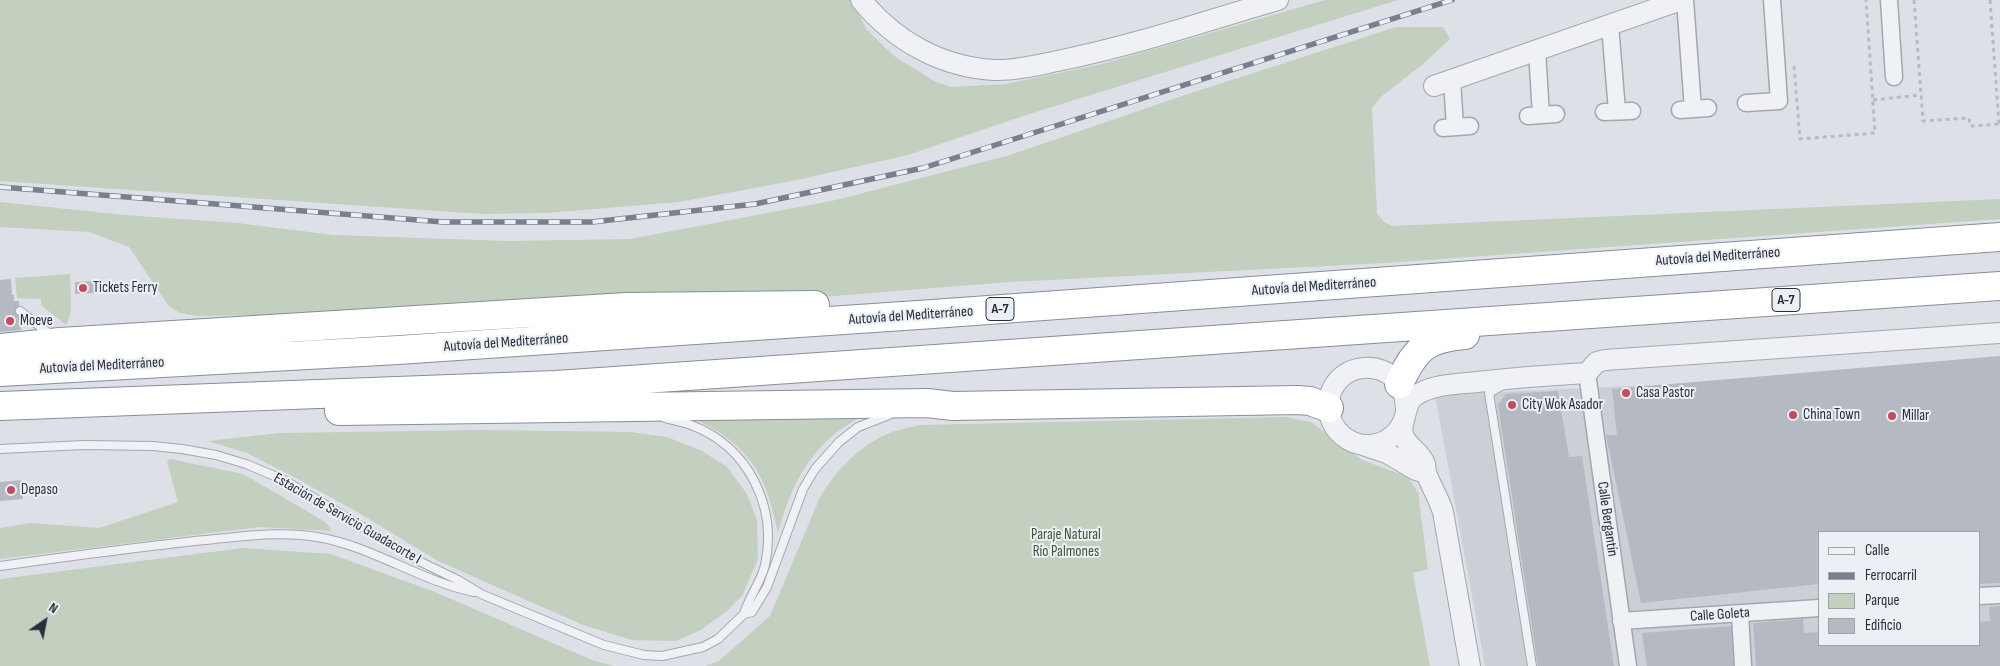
<!DOCTYPE html>
<meta charset="utf-8">
<style>
body{margin:0}
#map{position:relative;width:2000px;height:666px;overflow:hidden;background:#dde0e6;font-family:"Sofia Sans Condensed",sans-serif}
canvas{display:block}
.legend{position:absolute;left:1818px;top:531px;width:162px;height:115px;box-sizing:border-box;background:#eceff3;border:1px solid #9ea2a9;margin:0;padding:6px 9px;list-style:none;font-size:15px;color:#282f3b}
.legend li{display:flex;align-items:center;gap:10px;height:25px}
.legend b{width:25px;border:1px solid #9ea2a9}
.north{position:absolute;left:20px;top:596px;width:50px;height:50px;-webkit-text-stroke:4px #eceff3;paint-order:stroke;rotate:33deg;font-size:14px;font-weight:700;line-height:20px;text-align:center;color:#282f3b}
.north::after{content:'';display:block;margin:auto;width:18px;height:22px;background:#282f3b;clip-path:polygon(50% 0,100% 100%,50% 72%,0 100%)}
</style>
<div id="map">
<canvas width="2000" height="666"></canvas>
<ul class="legend">
<li><b style="height:6px;background:#eff1f4"></b>Calle</li>
<li><b style="height:6px;background:#78808e"></b>Ferrocarril</li>
<li><b style="height:14px;background:#c3cfbf"></b>Parque</li>
<li><b style="height:14px;background:#b5bac2"></b>Edificio</li>
</ul>
<div class="north">N</div>
</div>
<script>
const ctx = document.querySelector('canvas').getContext('2d');
ctx.lineJoin = 'round';
function fill(path, color) { ctx.fillStyle = color; ctx.fill(path, 'evenodd'); }
function strokePath(path, color, width, dash) { ctx.strokeStyle = color; ctx.lineWidth = width; ctx.lineCap = dash ? 'butt' : 'round'; ctx.setLineDash(dash || []); ctx.stroke(path); }
function drawText(font, color, halo, rows, align = 'center') {
  ctx.font = font + ' "Sofia Sans Condensed",sans-serif'; ctx.lineWidth = 4; ctx.setLineDash([]); ctx.textBaseline = 'middle'; ctx.strokeStyle = halo; ctx.fillStyle = color; for (const [text, x, y, turn = 0] of rows) {
    ctx.save(); ctx.translate(x, y); ctx.rotate((+turn || 0) * Math.PI / 180); ctx.textAlign = isNaN(turn) ? turn : align; if (halo) ctx.strokeText(text, 0, 0); ctx.fillText(text, 0, 0); ctx.restore();
  }
}
const built = new Path2D(`
 M2000,369v297h-515l-50,-271zM1819,532h160v113h-160z`);
const green = new Path2D(`
 M0,0h851l16,30 27,26 40,25 17,6 55,-3 96,-20 223,-64h73l-372,115 -118,40 -111,25 -118,22 -132,11 -64,1 -483,-33z
 M1396,27h47l7,12 -27,25 -41,32 -10,12 5,105 6,8 9,5 608,-27v20l-614,44 -377,19 -200,16 -462,16 -149,2 -18,-3 -12,-8 -39,-58 -40,-15 -89,-5v-25l125,13 112,8 96,12 175,6 122,-2 206,-39 174,-45 172,-59z
 M70,274l1,36 -4,14h-2l-24,-19v-6l-24,-1 -2,-20z
 M866,414c-9,5 -18,10 -26,16 -34,24 -52,64 -62,103 -12,-62 -31,-91 -90,-117z
 M1285,417l26,5 51,38 46,17 10,16 10,76 -15,4 17,93h-725l14,-5 51,-45 50,-119c14,-23 36,-48 61,-60 11,-6 26,-9 38,-12z
 M481,430l150,2 36,5 35,14 25,16 20,27 10,26 1,39 -16,37 -15,15 -26,19 -25,11 -44,-1 -49,-15 -145,-64 -79,-48 -61,-34 -51,-26 -39,-12 72,-8z
 M170,459l73,15 79,46 7,6 2,5 -72,-4 -259,32v-31l31,-5 68,5 79,-26 -11,-41z
 M243,548l88,6 104,38 157,68 22,6h-614v-87z`);
const building = new Path2D(`
 M11,279l1,16h2v6h5l2,29 -21,2v-52z
 M94,281v12l-19,1v-12z
 M2000,356v227l-21,1v-52h-160v52l-178,19 -35,-168h11l-5,-46z
 M1558,391l11,66 13,-1 32,210h-76l-40,-261 8,-11z
 M21,480l2,19 -23,2v-19z
 M2000,606v60h-244l-3,-43 50,-4 1,14 15,-1v13h160v-23l11,-1 -1,-14z
 M1732,626l3,40h-88l-5,-33z`);
const path = new Path2D(`
 M1914,0l9,121 46,-3 1,8 30,-2
 M1990,0l9,124
 M1794,66l6,73 75,-6 -9,-133
 M1873,100l48,-5`);
const service = new Path2D(`
 M20,311l31,24
 M1501,386l-12,7 43,273
 M665,418c9,2 18,4 26,7 57,21 87,82 74,140 -4,17 -16,32 -21,49
 M0,449l84,-4 69,1 29,3 34,6 30,9 38,16 137,82 37,18 23,14 123,51 40,10 18,1 41,-9 15,-8 26,-25 8,-2 15,-25 36,-98 12,-20 24,-27 19,-15 31,-12
 M0,566c72,-10 143,-20 215,-27 33,-3 68,-8 102,-2 55,9 103,44 157,55`);
const minor = new Path2D(`
 M1685,0l8,109
 M1889,0l5,77
 M1610,25l7,86
 M1537,50l4,65
 M1452,80l3,47
 M1746,103l33,-2 -7,-101
 M1680,110l28,-2
 M1604,112l28,-1
 M1528,116l28,-2
 M1443,128l27,-2
 M1587,373l41,293
 M1979,596l21,-1
 M1740,614l3,52
 M1621,621l198,-13`);
const tertiary = new Path2D(`
 M861,0c34,41 80,67 133,70 21,1 48,-6 68,-10 73,-15 144,-39 216,-60
 M1434,86l247,-86
 M1406,410c0,-58 -80,-54 -77,-1 1,21 20,37 41,36 15,-1 29,-11 34,-26 3,-7 3,-18 11,-23 17,-12 43,-12 62,-14 37,-4 73,-7 110,-9l10,-11 8,-2 395,-27
 M1404,420c-8,24 15,27 21,44 1,4 0,7 2,11 5,13 12,24 16,37l27,154
 M1363,445l24,8 29,17 10,3`);
const motorway = new Path2D(`
 M0,348l60,-6 566,-35 189,-2
 M0,372l398,-22 535,-36 1067,-77
 M1399,384c16,-35 27,-46 66,-49
 M0,406l556,-21 1444,-99
 M339,411l588,-8 26,3 345,-6 12,1 19,7`);
const rail = new Path2D(`
 M0,187l443,35h149l163,-18 168,-36 529,-168`);
const markers = [
 [83,288,5,"#c24b5d"],
 [10,321,5,"#c24b5d"],
 [1626,393,5,"#c24b5d"],
 [1512,405,5,"#c24b5d"],
 [1793,415,5,"#c24b5d"],
 [1892,416,5,"#c24b5d"],
 [11,490,5,"#c24b5d"]
];
const shields = [
 [1786,300,28],
 [1000,309,28]
];
const shieldNames = [
 ["A-7",1786,300],
 ["A-7",1000,309]
];
const streetNames = [
 ["Autovía del Mediterráneo",1718,257,-4],
 ["Autovía del Mediterráneo",1314,287,-4],
 ["Autovía del Mediterráneo",911,316,-4],
 ["Autovía del Mediterráneo",506,343,-4],
 ["Autovía del Mediterráneo",102,366,-3],
 ["Estación de Servicio Guadacorte I",347,519,30],
 ["Calle Bergantín",1607,519,82],
 ["Calle Goleta",1720,615,-4]
];
const poiNames = [
 ["Tickets Ferry",93,288],
 ["Moeve",20,321],
 ["Casa Pastor",1636,393],
 ["City Wok Asador",1522,405],
 ["China Town",1803,415],
 ["Millar",1902,416],
 ["Depaso",21,490]
];
const parkNames = [
 ["Paraje Natural",1066,535],
 ["Río Palmones",1066,552]
];
fill(built, '#cbd0d7');
fill(green, '#c3cfbf');
fill(building, '#b5bac2');
strokePath(service, '#a3a7af', 10);
strokePath(minor, '#a3a7af', 19);
strokePath(tertiary, '#a3a7af', 22);
strokePath(motorway, '#868e9b', 30);
strokePath(path, '#b7bbc0', 3, [4, 4]);
strokePath(service, '#eff1f4', 8);
strokePath(minor, '#eff1f4', 16);
strokePath(tertiary, '#eff1f4', 20);
strokePath(motorway, '#fff', 28);
strokePath(rail, '#78808e', 5.5);
strokePath(rail, '#eceff3', 4, [11]);
for (const [x, y, r, color] of markers) { const dot = new Path2D(); dot.arc(x, y, r, 0, 2 * Math.PI); ctx.fillStyle = color; ctx.fill(dot); strokePath(dot, '#eceff3', 2); }
for (const [x, y, w] of shields) { const box = new Path2D(); box.roundRect(x - w / 2, y - 11.5, w, 23, 4); ctx.fillStyle = '#eceff3'; ctx.fill(box); strokePath(box, '#282f3b', 1); }
drawText('bold 14px', '#282f3b', null, shieldNames);
drawText('15px', '#282f3b', '#eceff3', streetNames);
drawText('15px', '#282f3b', '#eceff3', poiNames, 'left');
drawText('15px', '#3c5536', '#eceff3', parkNames);
</script>
